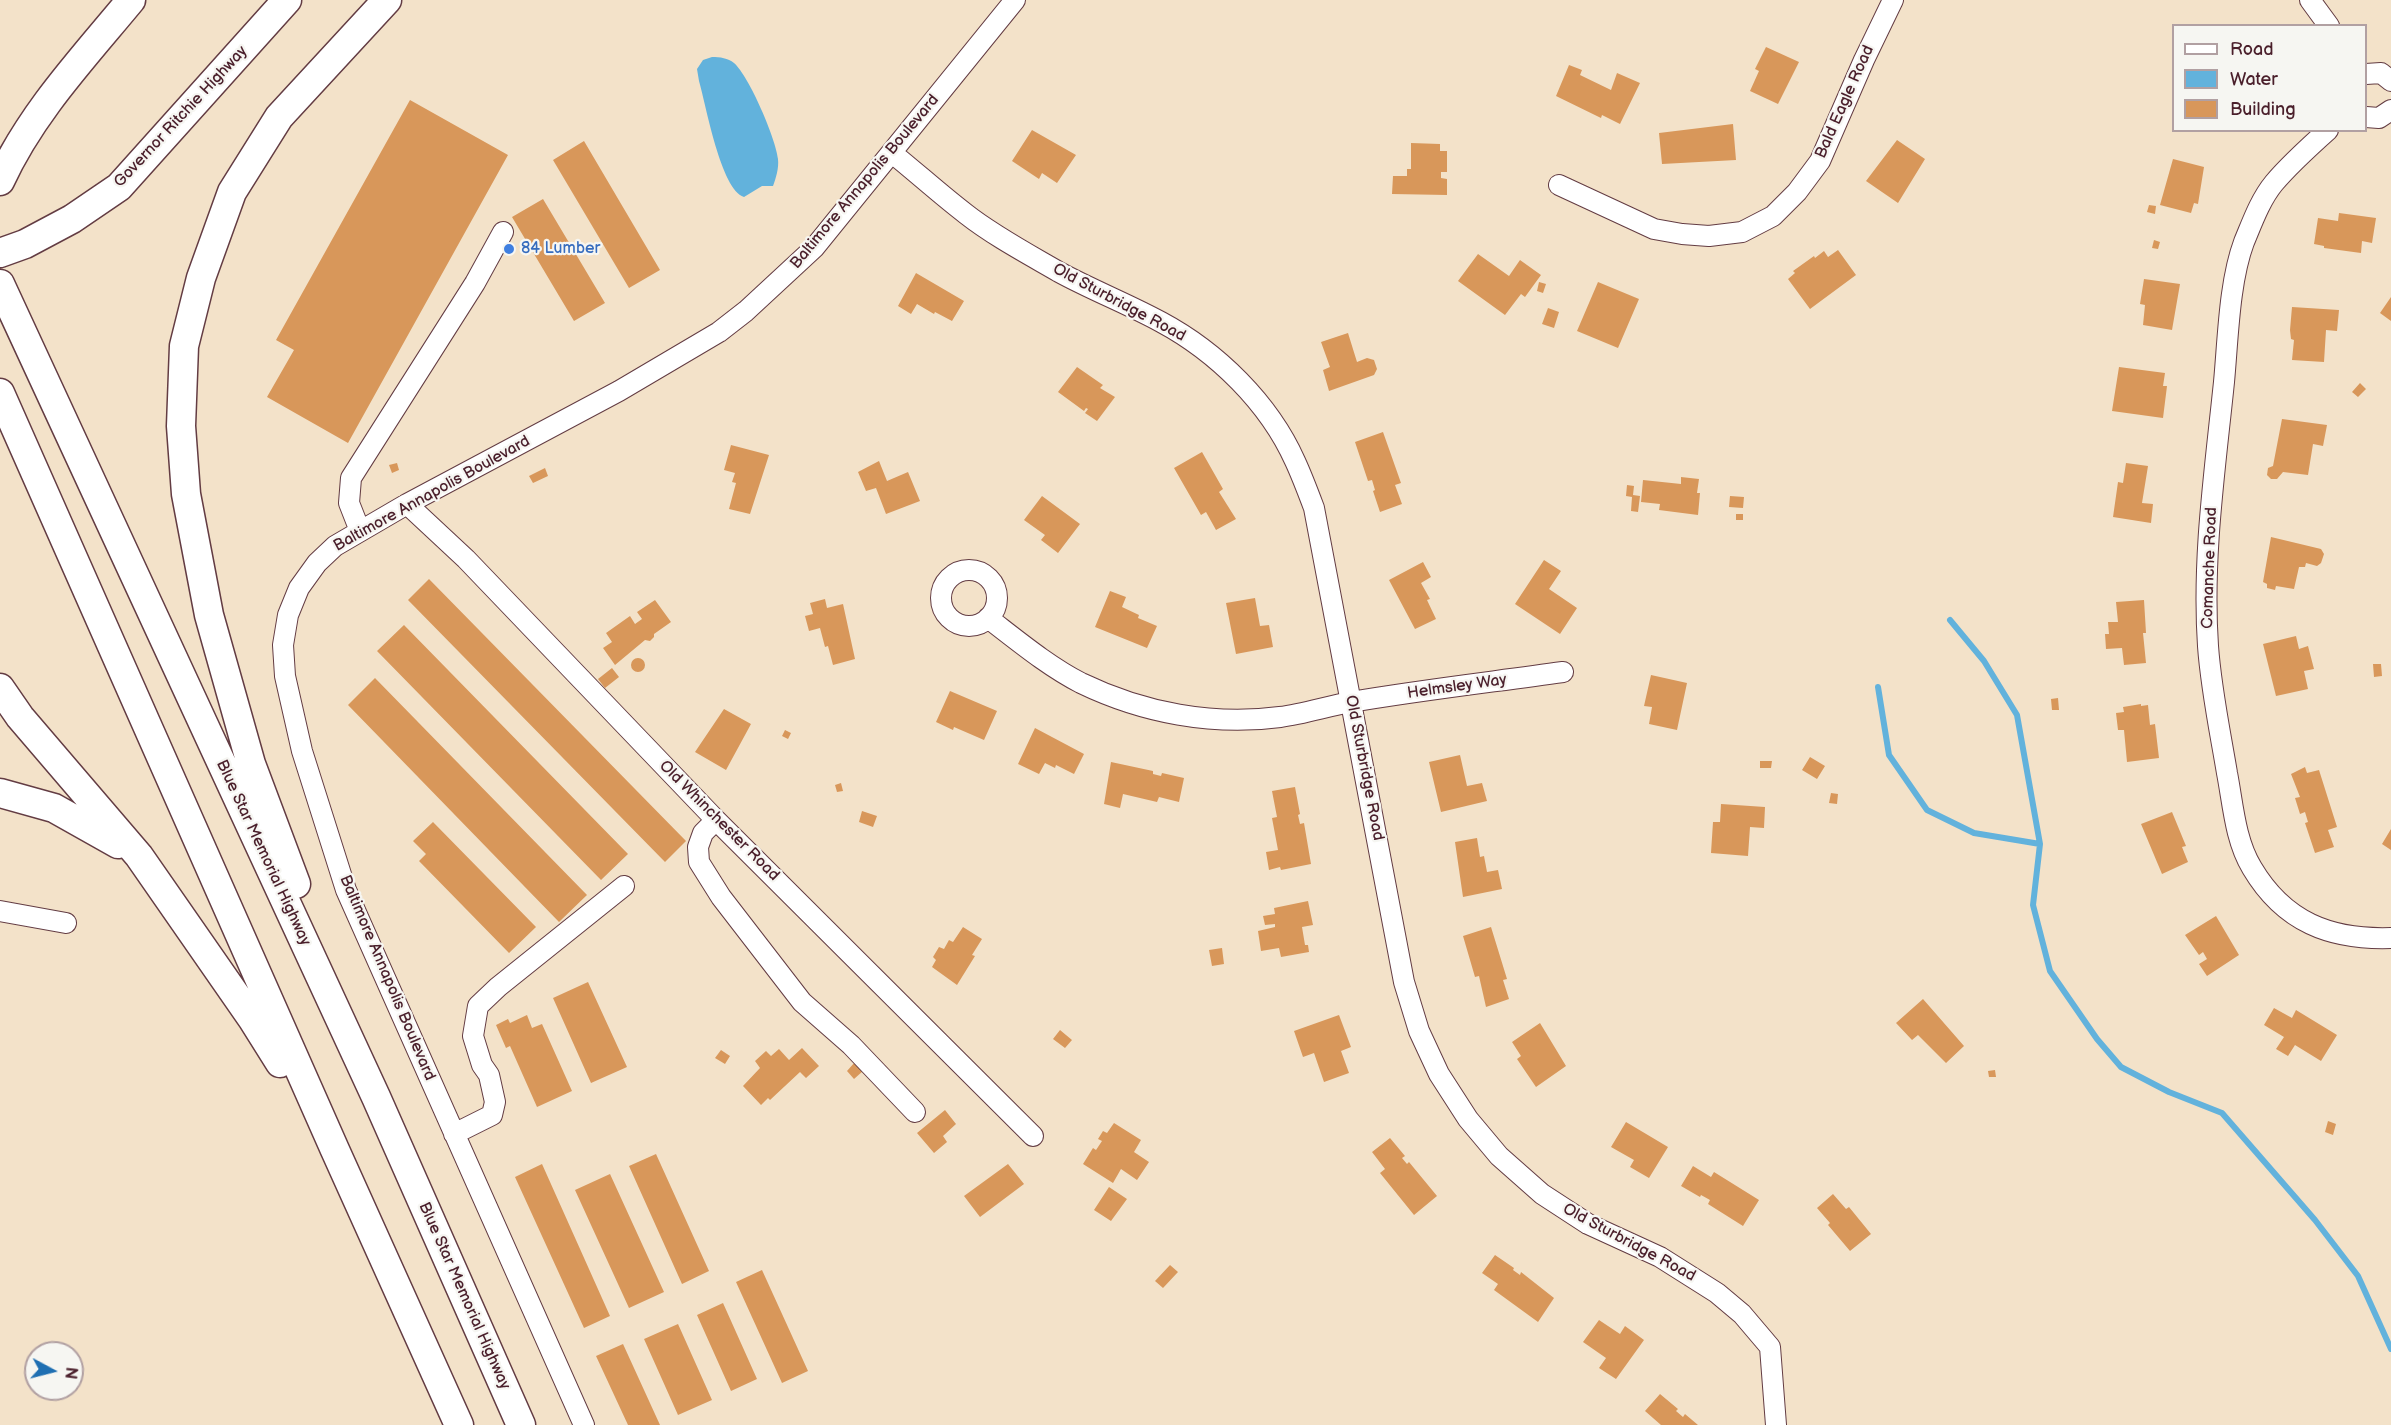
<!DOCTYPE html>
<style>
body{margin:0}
#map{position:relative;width:2391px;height:1425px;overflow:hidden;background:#f3e2c9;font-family:"Balsamiq Sans",sans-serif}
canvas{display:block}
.legend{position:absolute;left:2172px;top:24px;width:195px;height:108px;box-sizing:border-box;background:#f6f6f2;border:2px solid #b1a0a2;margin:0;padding:8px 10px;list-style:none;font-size:18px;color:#4a1f2b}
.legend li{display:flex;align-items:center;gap:12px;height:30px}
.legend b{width:30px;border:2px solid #b1a0a2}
.north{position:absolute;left:24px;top:1341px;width:60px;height:60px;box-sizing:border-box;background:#f6f6f2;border:2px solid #b1a0a2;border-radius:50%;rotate:97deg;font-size:16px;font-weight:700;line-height:24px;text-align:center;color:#4a1f2b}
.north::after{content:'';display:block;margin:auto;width:21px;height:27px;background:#1f6fb2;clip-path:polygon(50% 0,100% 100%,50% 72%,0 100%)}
</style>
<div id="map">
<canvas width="2391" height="1425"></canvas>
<ul class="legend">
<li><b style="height:8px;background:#fff"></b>Road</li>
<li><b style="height:16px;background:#62b2dc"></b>Water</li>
<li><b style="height:16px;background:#d8975a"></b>Building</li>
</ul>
<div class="north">N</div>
</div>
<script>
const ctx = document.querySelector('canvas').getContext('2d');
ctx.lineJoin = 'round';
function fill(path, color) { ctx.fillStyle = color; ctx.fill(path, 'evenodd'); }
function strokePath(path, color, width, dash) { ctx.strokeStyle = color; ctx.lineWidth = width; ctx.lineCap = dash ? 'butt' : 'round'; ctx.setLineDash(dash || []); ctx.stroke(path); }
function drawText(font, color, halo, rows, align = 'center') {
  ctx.font = font + ' "Balsamiq Sans",sans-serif'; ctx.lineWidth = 4.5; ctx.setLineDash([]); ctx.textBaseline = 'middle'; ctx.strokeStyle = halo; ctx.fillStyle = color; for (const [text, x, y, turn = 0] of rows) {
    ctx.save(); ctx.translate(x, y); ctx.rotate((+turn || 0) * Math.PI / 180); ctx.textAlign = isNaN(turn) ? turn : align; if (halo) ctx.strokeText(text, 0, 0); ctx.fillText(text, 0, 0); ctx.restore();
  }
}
const water = new Path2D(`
 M712,57c8,0 16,1 22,6 15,13 42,76 44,96 1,9 -2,19 -5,27h-11l-18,11c-23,-7 -38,-92 -45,-116l-2,-12 6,-9z`);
const stream = new Path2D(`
 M1950,620l34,41 33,54 23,129 -7,61 17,66 47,68 24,28 48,25 53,21 93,107 43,56 33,73
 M1878,687l11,68 38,55 47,23 66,11`);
const building = new Path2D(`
 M1766,47l33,15 -21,42 -28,-13 9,-20 -4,-2z
 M1569,65l13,5 -2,5 31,15 6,-17 23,10 -20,41 -18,-9 -1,3 -45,-22z
 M410,100l98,55 -160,288 -81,-46 27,-47 -18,-10z
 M1733,124l3,36 -74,4 -3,-31z
 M1032,130l44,25 -19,28 -15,-10 -3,6 -27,-18z
 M1897,140l28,19 -27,44 -32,-22z
 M584,141l76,129 -31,18 -76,-128z
 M1411,143l29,1v7h7v21h-6v6l6,1v16l-55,-1 1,-18h14v-7h4z
 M2173,159l31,8 -6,37 -4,-1 -3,10 -31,-8z
 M543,199l62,104 -31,18 -62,-104z
 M2149,205l7,1 -1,8 -8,-2z
 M2339,213l37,5 -4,25 -10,-2 -1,12 -37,-5v-2l-10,-2 4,-26 20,3z
 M2154,240l6,2 -2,7 -6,-1z
 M1838,250l18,25 -46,34 -22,-30 7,-6 -2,-2 21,-15 1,2 9,-7 4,6z
 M1478,254l31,22 11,-16 21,15 -16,22 -4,-3 -16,21 -47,-34z
 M916,273l48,28 -12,20 -17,-9 -1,2 -17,-10 -6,10 -13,-8z
 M2144,279l36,5 -8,46 -29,-5 2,-20 -5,-1z
 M1539,282l7,2 -3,9 -6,-2z
 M1598,282l41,17 -21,49 -41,-17z
 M2391,297v24l-11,-8z
 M2292,307l47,3 -2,21 -11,-1 -2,32 -32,-2 2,-20 -3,-1 -1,-9z
 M1548,308l11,4 -5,16 -12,-4z
 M1348,333l9,29 10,-4 7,2 3,9 -3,6 -45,16 -6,-21 7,-3 -9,-25z
 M1077,367l26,18 -3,3 15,9 -18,24 -12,-8 3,-4 -2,-1 -2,3 -26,-19z
 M2119,367l46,6 -2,13h4l-4,32 -51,-7z
 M2360,383l6,6 -8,8 -6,-5z
 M2282,419l45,6 -4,21 -10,-2 -5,31 -25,-3 -6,7h-6l-4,-4 1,-7 5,-2z
 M1383,432l18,51 -6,2 7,19 -22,8 -7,-21 2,-1 -3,-10 -4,1 -13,-39z
 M731,445l38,10 -19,59 -21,-5 7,-26 -4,-1 3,-9 -11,-3z
 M1202,452l21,37 -4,3 17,27 -20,11 -10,-18 -5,3 -27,-47z
 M879,461l8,20 21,-9 12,29 -34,13 -10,-26 -10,3 -8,-19z
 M397,463l2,7 -7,3 -3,-8z
 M2126,463l22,3 -6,37 11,1 -2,19 -38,-6 5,-35 5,1z
 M545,468l3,8 -15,7 -4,-7z
 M1681,477l18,2 -2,14h3l-2,22 -39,-5 1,-6 -19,-2 2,-22 38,4z
 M1627,485l7,1 -1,9 7,1 -2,16 -7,-1 1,-14 -6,-1z
 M1042,496l38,28 -22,29 -17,-13 4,-5 -21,-15z
 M1730,496l14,1 -1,11 -14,-1z
 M1736,514h7v6h-7z
 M2271,537l50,12 3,5 -3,9 -4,3 -11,-3 -1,4h-6l-5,22 -18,-3 -1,4 -8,-2v-4l-4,-2z
 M1544,560l17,11 -12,18 28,19 -17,26 -45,-30z
 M1423,562l8,15 -10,6 9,16 -3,1 9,19 -21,10 -26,-49z
 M429,579l257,262 -21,21 -257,-262z
 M1110,591l16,6 -4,10 17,8 -1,3 19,8 -10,22 -52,-21z
 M1255,598l5,28 9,-1 4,22 -37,7 -10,-51z
 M825,599l2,9 16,-4 12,55 -22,6 -5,-19 -3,1 -5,-19 -11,3 -4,-15 8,-2 -3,-11z
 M655,600l16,22 -17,12v3l-4,4 -5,-1 -30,25 -12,-17 9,-6 -6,-9 24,-17 5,8 7,-5 -5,-7z
 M2144,600l2,33h-3l3,30 -22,2 -2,-17 -16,1 -1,-15h4l-1,-12h10l-2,-20z
 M404,625l224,229 -27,26 -224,-229z
 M2296,636l3,13 9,-3 6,23 -10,2 4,18 -32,7 -13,-52z
 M631 665a7 7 0 1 1 14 0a7 7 0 1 1-14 0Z
 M2373,664h8l1,12 -8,1z
 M612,668l7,9 -14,11 -7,-9z
 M1651,675l36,8 -10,47 -28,-6 3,-17 -8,-1z
 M375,678l212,217 -28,27 -211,-217z
 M950,691l47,20 -13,29 -30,-13 -1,3 -17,-8z
 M2058,698l1,12h-7l-1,-11z
 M2141,704v2l7,-1 2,20 5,-1 4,34 -32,4 -3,-32h-6l-2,-17 8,-1 -1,-5z
 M724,709l27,15 -25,46 -31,-18z
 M1035,728l49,26 -10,20 -18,-9 -1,3 -10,-5 -6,11 -21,-10z
 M785,730l6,3 -3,6 -6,-3z
 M1460,755l7,31 15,-3 5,18 -46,11 -12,-50z
 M1810,757l15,9 -8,13 -15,-9z
 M1760,761h12l-1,7h-11z
 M1111,762l42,9v3l8,2 1,-3 22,5 -5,24 -20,-5 -2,5 -34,-8 -3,14 -16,-4z
 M2305,767l2,6 12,-3 18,57 -9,3 6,17 -19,6 -10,-30 3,-1 -3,-10 -5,2 -5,-16 5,-1 -9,-23z
 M841,783l2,8 -6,1 -2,-7z
 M1295,787l5,27 -2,1 2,9 4,-1 7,41 -30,6 -1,-3 -11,3 -3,-18 12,-2 -6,-32 5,-1 -5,-26z
 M1831,793l7,1 -1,10 -8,-1z
 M1721,804l44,3 -1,21 -14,-1 -2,29 -37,-3 2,-31h7z
 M862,811l15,5 -4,11 -14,-5z
 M2172,812l14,34 -4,1 6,15 -26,12 -21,-50z
 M433,822l103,105 -27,26 -90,-92 7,-7 -13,-13z
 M2391,829v21l-9,-6z
 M1477,838l3,19 4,-1 3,16 11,-2 4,19 -39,8 -8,-55z
 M1308,901l5,24 -11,2 3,18h3l1,7 -28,5 -2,-9 -18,3 -3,-20 17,-4v-3l-10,1 -2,-9 12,-2 -1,-6z
 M2216,916l23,39 -32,21 -8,-12 8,-5 -4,-7 -4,3 -14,-20z
 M963,927l19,12 -10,16 3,1 -18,29 -25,-18 4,-7 -3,-3 6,-10 5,2 5,-9 4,2z
 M1491,927l16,52 -4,1 6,19 -23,8 -7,-31 -4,1 -12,-41z
 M1222,948l2,16 -12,2 -3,-16z
 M588,982l39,85 -36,16 -38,-85z
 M1923,999l41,47 -18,17 -28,-28 -6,5 -16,-17z
 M2274,1008l18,10 4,-8 41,25 -16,26 -26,-16 -7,11 -12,-7 8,-12 -20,-12z
 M527,1015l5,13 10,-4 30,67 -35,16 -27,-61 -4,2 -10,-23 12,-6 2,4z
 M1339,1015l12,32 -10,4 8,22 -25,9 -10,-29 -11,4 -9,-26z
 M1540,1023l26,43 -30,21 -19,-28 4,-3 -9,-14z
 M1060,1030l12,10 -7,8 -12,-9z
 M802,1048l17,18 -13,12 -6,-6 -30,28 -2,-2 -7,7 -18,-19 17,-18 -5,-7 11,-10 5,5 8,-7 10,11z
 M721,1050l9,6 -5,8 -10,-6z
 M855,1062l8,9 -9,8 -7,-8z
 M1995,1070l1,7h-7l-1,-6z
 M945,1110l11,14 -13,12 4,6 -13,11 -17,-20z
 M2328,1121l8,3 -3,11 -8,-3z
 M1626,1122l42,25 -19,31 -19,-11 4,-7 -23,-13z
 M1114,1123l27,17 -7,12 15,10 -12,18 -16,-11 -8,14 -30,-19 10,-16 3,2 6,-9 -4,-2 5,-8 4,2z
 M1390,1138l15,18 -3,2 5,6 2,-2 28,34 -23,19 -34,-42 5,-4 -13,-17z
 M656,1154l53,117 -27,13 -53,-118z
 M542,1164l68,152 -26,12 -69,-151z
 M1008,1164l16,20 -44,33 -16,-21z
 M1693,1166l18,11 3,-5 45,28 -16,26 -35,-22 2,-4 -9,-5 -1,2 -19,-11z
 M610,1174l54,118 -35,16 -54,-118z
 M1109,1187l18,12 -16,22 -17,-11z
 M1833,1194l13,15 3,-2 22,27 -21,17 -22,-26 2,-2 -13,-15z
 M1495,1255l19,13 -1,2 7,5 1,-3 33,26 -16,24 -44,-32 4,-6 -16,-11z
 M1170,1265l8,7 -15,16 -8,-7z
 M762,1270l46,101 -26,12 -46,-101z
 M723,1303l34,76 -26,12 -34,-76z
 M1599,1320l21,14 5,-8 19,14 -28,39 -17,-11 7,-10 -23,-16z
 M678,1324l34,76 -34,15 -34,-76z
 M623,1344l37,81h-32l-32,-69z
 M1660,1394l18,15 -2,2 7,6 2,-3 13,11h-37l-16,-14z`);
const minor = new Path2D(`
 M2310,0l19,26
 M2366,74l15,-1 10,8
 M2366,117l13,1 12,-8
 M2328,130c-19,17 -38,34 -54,53 -14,17 -22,40 -30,59 -15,40 -16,98 -20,140 -9,88 -22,176 -16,264 3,43 12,85 19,127 6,31 8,67 25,95 32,54 78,72 139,70
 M892,153c25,20 49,42 74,61 28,22 62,40 93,58 33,18 69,32 102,50 56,30 108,81 134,139 7,15 13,31 19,47l90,474 15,49 20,43 29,45 31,37 43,38 46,30 72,33 57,36 25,21 28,33 6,78
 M1559,185l95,44 28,5 27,2 33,-4 31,-16 24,-24 23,-31 44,-101 29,-60
 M407,504l59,55 250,261 317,316
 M360,531l-11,-28 2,-25 124,-195 28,-51
 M941 598a28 28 0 1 1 56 0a28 28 0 1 1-56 0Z
 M988,618c30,23 60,48 93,65 62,30 132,43 199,34 24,-3 48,-11 71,-15 70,-12 141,-20 212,-30
 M716,820l-13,13 -5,14 1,15 22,35 81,105 49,43 64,67
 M0,911l66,12
 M454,1134l38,-19 3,-13 -6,-27 -7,-10 -9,-29 5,-30 20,-19 126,-101
 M584,1425l-238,-535 -44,-139 -17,-75 -2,-31 5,-30 11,-27 18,-25 18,-17 72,-42 212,-113 100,-59 27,-21 68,-63 201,-248`);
const highway = new Path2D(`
 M0,181c31,-68 84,-124 131,-181
 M0,253l25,-9 47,-25 47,-32 168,-187
 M0,284l376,813 145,328
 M0,393l335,757 124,275
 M0,688l20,29 119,139 114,164 27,43
 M0,793l54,15 64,36
 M296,884l-45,-120 -42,-149 -23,-121 -5,-68 3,-80 17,-68 31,-86 47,-75 108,-117`);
const markers = [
 [509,249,6,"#3f7fe0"]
];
const streetNames = [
 ["Bald Eagle Road",1845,102,-66],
 ["Governor Ritchie Highway",181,117,-47],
 ["Baltimore Annapolis Boulevard",865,182,-50],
 ["Old Sturbridge Road",1119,303,28],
 ["Baltimore Annapolis Boulevard",432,494,-29],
 ["Comanche Road",2210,568,-88],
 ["Helmsley Way",1457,687,-8],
 ["Old Sturbridge Road",1364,768,79],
 ["Old Whinchester Road",719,821,45],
 ["Blue Star Memorial Highway",263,853,65],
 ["Baltimore Annapolis Boulevard",387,978,67],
 ["Old Sturbridge Road",1629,1243,28],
 ["Blue Star Memorial Highway",464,1296,66]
];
const shopNames = [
 ["84 Lumber",521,249]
];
fill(water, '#62b2dc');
strokePath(stream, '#62b2dc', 6);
fill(building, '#d8975a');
strokePath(minor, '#633c43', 22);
strokePath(highway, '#633c43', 31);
strokePath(minor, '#fff', 20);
strokePath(highway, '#fff', 28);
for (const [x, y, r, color] of markers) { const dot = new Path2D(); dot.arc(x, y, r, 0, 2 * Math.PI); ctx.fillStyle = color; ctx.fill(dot); strokePath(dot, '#f6f6f2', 2); }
drawText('16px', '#4a1f2b', '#f6f6f2', streetNames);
drawText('16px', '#366cbe', '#f6f6f2', shopNames, 'left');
</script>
